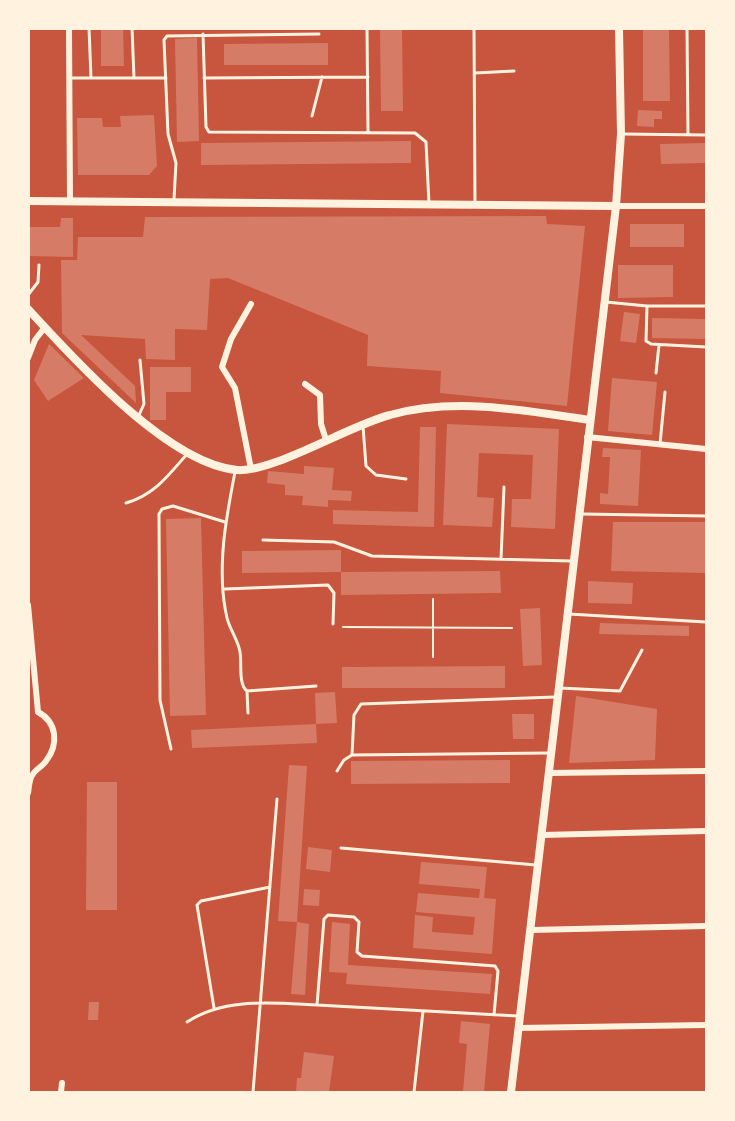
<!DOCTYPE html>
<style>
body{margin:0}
#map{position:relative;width:735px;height:1121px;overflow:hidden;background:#c8553d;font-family:"Zilla Slab",serif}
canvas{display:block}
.frame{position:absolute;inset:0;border:30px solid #fff3e0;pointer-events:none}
</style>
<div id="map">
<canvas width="735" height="1121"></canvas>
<div class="frame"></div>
</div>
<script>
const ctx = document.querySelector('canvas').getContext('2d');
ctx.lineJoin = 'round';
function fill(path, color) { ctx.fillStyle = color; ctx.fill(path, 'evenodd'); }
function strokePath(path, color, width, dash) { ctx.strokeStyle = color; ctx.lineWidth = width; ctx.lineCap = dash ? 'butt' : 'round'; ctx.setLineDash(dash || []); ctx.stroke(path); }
const building = new Path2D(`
 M101,28h22l1,38h-23z
 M380,28h22l1,83h-22z
 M643,28h26l1,73h-27z
 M197,38l2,103 -22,1 -2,-103z
 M328,43v22h-104v-21z
 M638,110l24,1v8h-8v8l-17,-1z
 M154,115l3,51 -8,9h-71l-1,-57h25l1,9h18l-1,-11z
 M411,141v22l-210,2v-22z
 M706,143v20l-45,1 -1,-20z
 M546,216l1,8 38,2 -18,180 -127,-13 1,-22 -74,-5 1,-31 -140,-57 -18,1 -3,51 -32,-1v31l-29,-1 -1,-20 -64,-4 54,51 1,17 -74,-70 -1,-73h16l1,-23h65l2,-20z
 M61,218h12v39l-45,-1v-29h32z
 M630,224h54v23h-54z
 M618,265h55v32l-55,1z
 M624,312l16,2 -4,29 -16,-2z
 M652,318l54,1v20l-54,-1z
 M49,344l35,34 -36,23 -14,-21z
 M150,367h41v25h-25v28h-16z
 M612,378l45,4 -5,53 -44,-4z
 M447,424l112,5 -4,100 -44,-2 1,-28h19l2,-44 -54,-2 -2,44 17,1 -2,29 -49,-2z
 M420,427h16l-2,100 -101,-3v-14l85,2z
 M603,448l38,2 -3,56 -38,-2v-11l8,1 2,-37h-8z
 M304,466l30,2 -2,22 20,1 -1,10 -23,-1v7l-26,-2 1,-9 -18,-1v-10l-18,-2 1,-12 36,3z
 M201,518l5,197 -36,1 -4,-197z
 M613,522h93v51l-95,-2z
 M341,550v22l-99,1v-22z
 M500,571l1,22 -160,2v-23z
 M588,581l45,2 -1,21 -44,-1z
 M540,608l2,57 -19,1 -3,-57z
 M600,623l89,3v10l-90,-2z
 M505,666v22h-163v-21z
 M335,692l2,31 -21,1 -1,-31z
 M576,696l81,13 -2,51 -86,3z
 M512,714h22v25h-21z
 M316,724l1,19 -125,5 -1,-18z
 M510,760v23l-159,1v-23z
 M289,765l18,1 -10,156 -19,-1z
 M87,782h30v128h-31z
 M308,847l24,3 -2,22 -24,-3z
 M421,862l66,5 -3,31 12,1 -4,55 -79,-6 2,-33 18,2 -1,15 41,3 2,-18 -59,-5 2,-19 61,5 1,-9 -61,-5z
 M304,889l16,1 -1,16 -16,-1z
 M297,922l12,2 -4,71 -14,-1z
 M332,922l18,2 -2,41 144,9 -2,20 -144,-10 1,-11 -18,-1z
 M89,1002h10l-1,18h-10z
 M461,1021l29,3 -6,68h-21l4,-48 -8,-1z
 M304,1052l30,4 -5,36h-33l1,-14h4z`);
const path = new Path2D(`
 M343,627l169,1
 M433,657v-58`);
const service = new Path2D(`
 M89,28l2,50
 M132,28l2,50
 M367,28l1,104
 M474,28l1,176
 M687,28l1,107
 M203,34l3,93 3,5 206,1 11,9 3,62
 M475,73l39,-2
 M70,78h96
 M204,78l164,-1
 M312,116l10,-39
 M622,134l84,1
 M174,199l2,-36 -8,-29 -4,-94 3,-4 152,-2
 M28,295l10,-13 1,-17
 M606,302l41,4h59
 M647,306l-1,35 5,3 55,3
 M656,373l3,-28
 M139,415l5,-11 -4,-44
 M363,426l3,40 10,9 30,4
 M660,444l5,-52
 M235,472c-9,46 -19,98 -8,146 3,12 11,22 13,34 2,11 -2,32 7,39l69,-5
 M126,503c28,-8 42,-27 61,-49
 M582,514l124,2
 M263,540l71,2 38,14 199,5
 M501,559l3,-72
 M225,589l103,-4 6,8 -1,31
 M569,614l137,8
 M560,688l60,3 22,-41
 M247,691l1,22
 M171,749l-11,-49 -1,-186 3,-5 11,-3 52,16
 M352,755l197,-2
 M337,771l7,-11 8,-5 2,-40 7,-11 194,-7
 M341,848l195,17
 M214,1008l-17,-103 4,-4 69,-14
 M494,1015l4,-44 -3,-5 -133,-10 -5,-4 2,-30 -5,-5 -26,-2 -4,4 -7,86 201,11
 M187,1022c38,-25 87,-19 130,-17
 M253,1092l24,-293
 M414,1092l9,-81`);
const minor = new Path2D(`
 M69,28l1,174
 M616,206h90
 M251,304l-20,35 -9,28 13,21 16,81
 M28,358l7,-18 10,-13
 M305,384l15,11 1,29 5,16
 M587,437l119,12
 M28,605l10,107c19,10 21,32 8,49 -3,5 -10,8 -13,13 -4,5 -4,13 -5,19
 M548,773l158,-2
 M542,835l164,-4
 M531,930l175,-4
 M518,1028l188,-3
 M61,1092l1,-9`);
const tertiary = new Path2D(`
 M28,201l588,5
 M28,309c46,50 140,155 209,161 35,3 113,-45 153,-55 63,-18 135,-5 199,5
 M511,1092l105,-886 5,-72 -2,-106`);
fill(building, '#d67c66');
strokePath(path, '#fff3e0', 2);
strokePath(service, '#fff3e0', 3);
strokePath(minor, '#fff3e0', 6);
strokePath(tertiary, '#fff3e0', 8);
</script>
